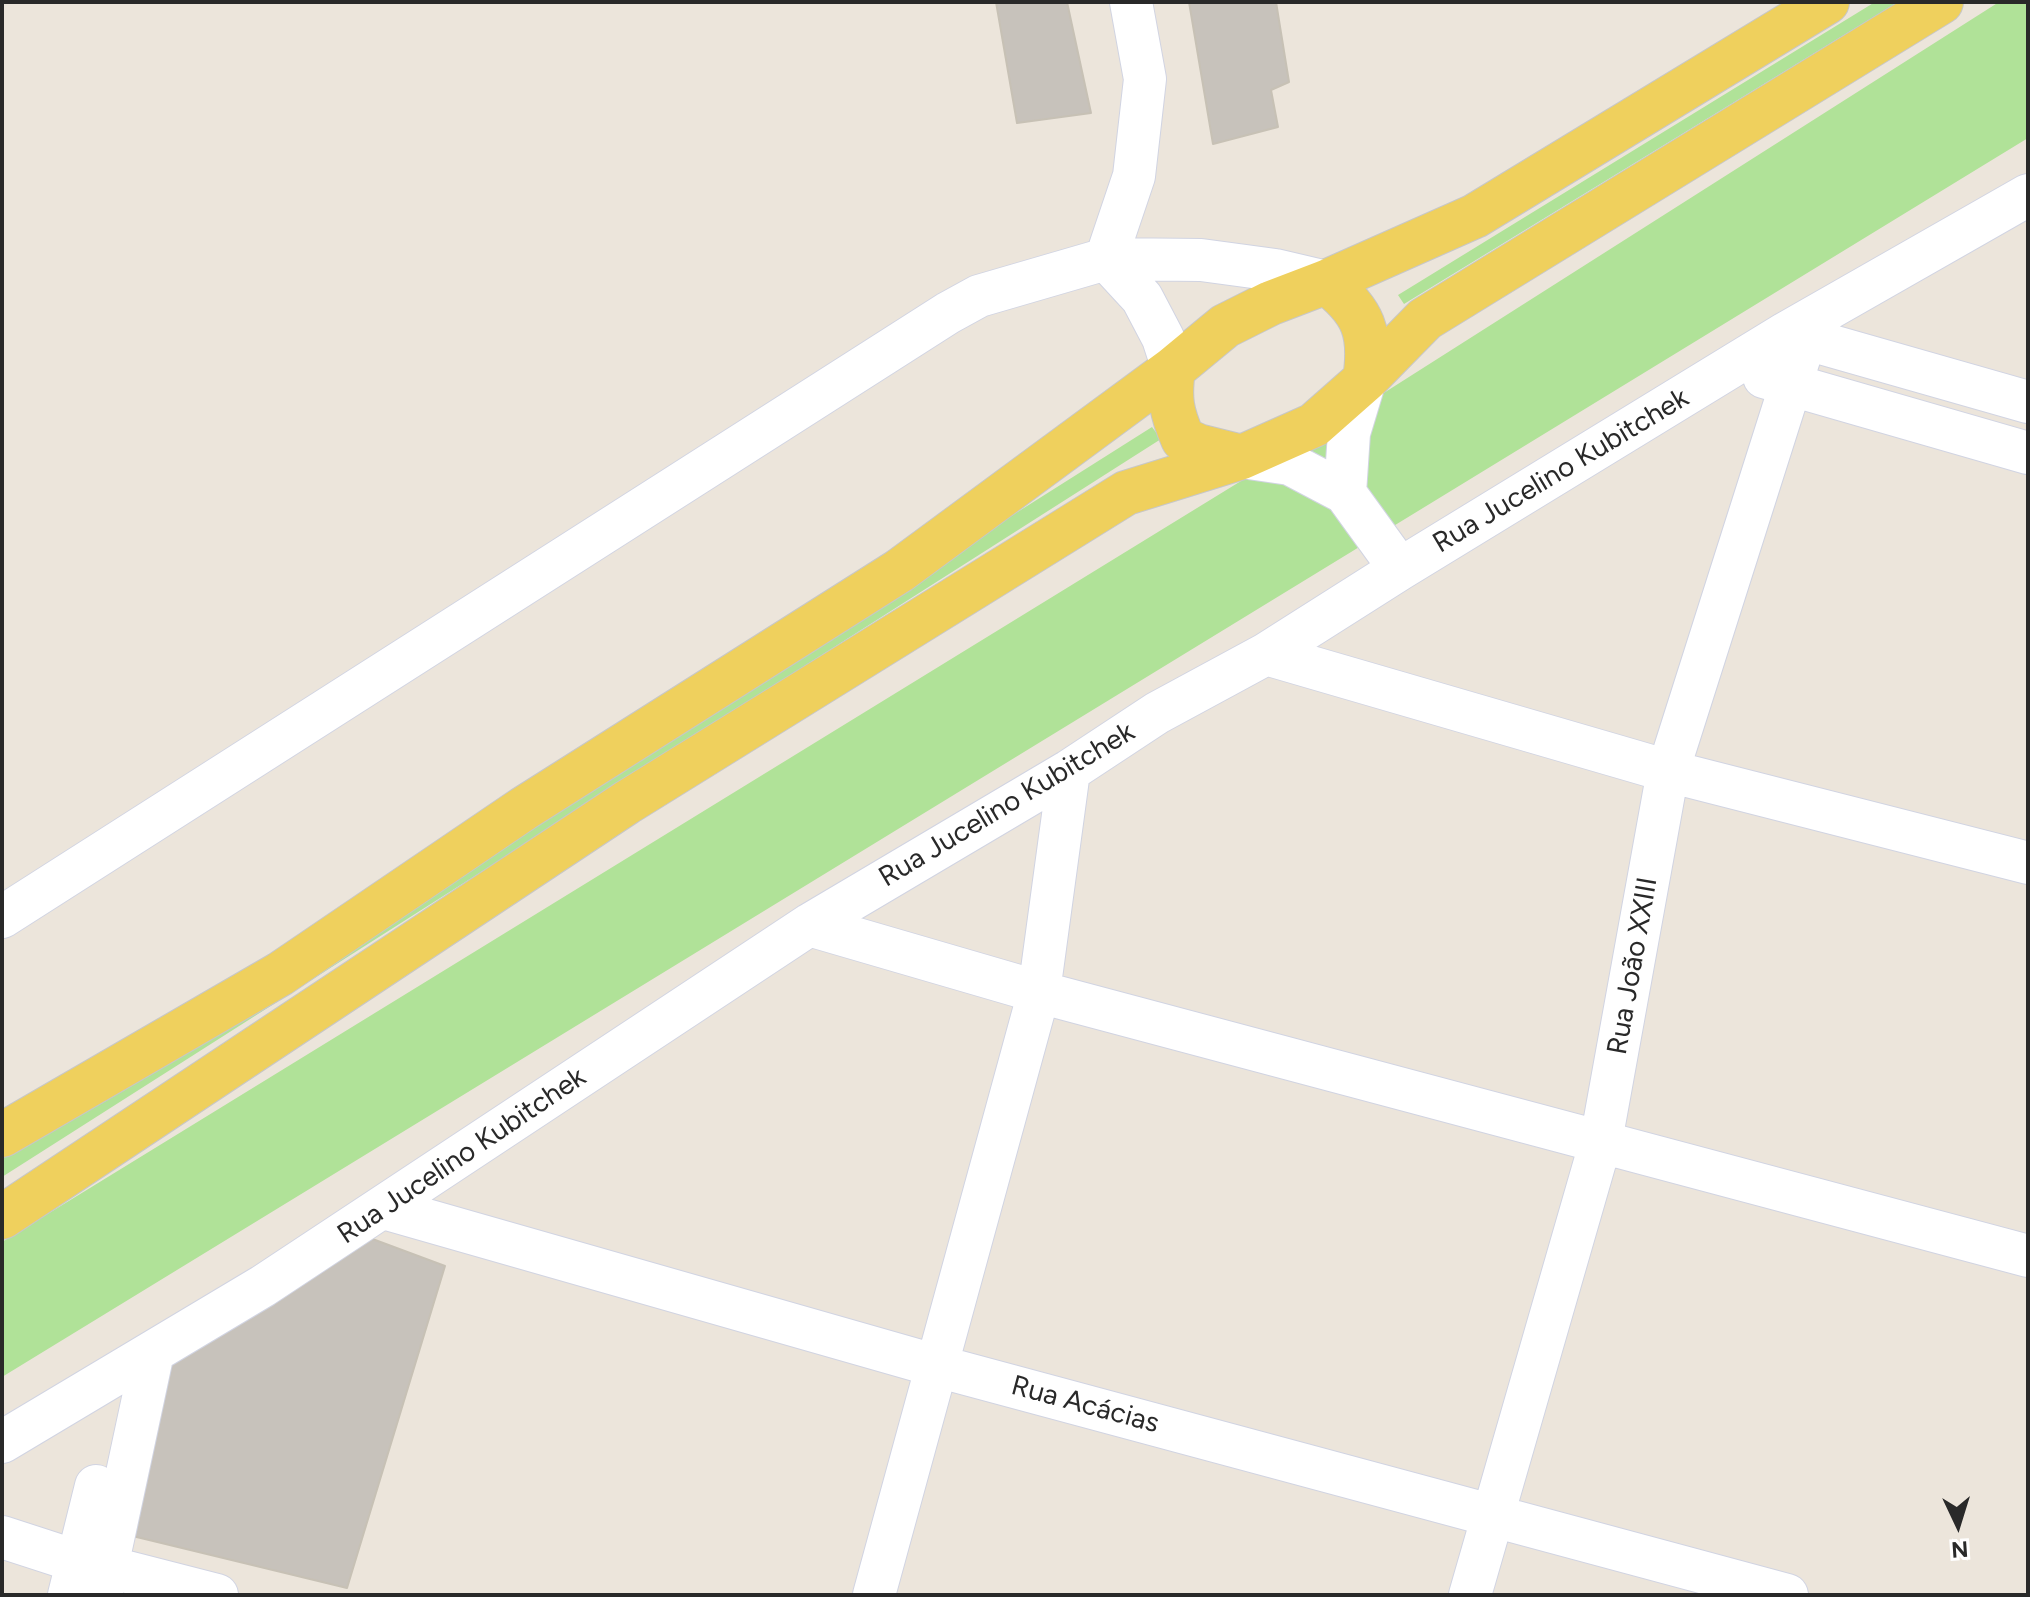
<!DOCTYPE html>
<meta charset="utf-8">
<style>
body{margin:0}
#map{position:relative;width:2030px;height:1597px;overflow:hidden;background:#ece5db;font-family:Figtree,sans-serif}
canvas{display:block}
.frame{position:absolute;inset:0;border:4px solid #292929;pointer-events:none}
.north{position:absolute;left:1918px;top:1485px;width:80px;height:80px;-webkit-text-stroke:6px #fff;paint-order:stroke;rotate:176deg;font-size:22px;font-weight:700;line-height:32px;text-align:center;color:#292929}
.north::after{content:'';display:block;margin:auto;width:28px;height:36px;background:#292929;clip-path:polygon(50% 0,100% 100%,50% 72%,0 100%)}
</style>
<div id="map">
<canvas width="2030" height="1597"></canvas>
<div class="frame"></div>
<div class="north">N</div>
</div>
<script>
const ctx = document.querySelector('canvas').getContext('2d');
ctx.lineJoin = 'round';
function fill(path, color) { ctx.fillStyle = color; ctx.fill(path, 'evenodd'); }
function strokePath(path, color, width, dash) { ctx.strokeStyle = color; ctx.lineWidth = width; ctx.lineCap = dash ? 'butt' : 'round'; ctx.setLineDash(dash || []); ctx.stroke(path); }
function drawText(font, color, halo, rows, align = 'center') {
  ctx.font = font + ' Figtree,sans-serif'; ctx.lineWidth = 7; ctx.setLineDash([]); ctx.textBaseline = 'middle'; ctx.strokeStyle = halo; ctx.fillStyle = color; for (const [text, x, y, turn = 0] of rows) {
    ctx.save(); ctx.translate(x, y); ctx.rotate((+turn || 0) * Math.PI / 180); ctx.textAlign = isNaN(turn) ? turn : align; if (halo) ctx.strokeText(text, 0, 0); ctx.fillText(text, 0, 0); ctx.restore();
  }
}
const green = new Path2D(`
 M1875,2h23l-494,302 -6,-9z
 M1999,2h29v136l-2026,1239v-135l1366,-839z
 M1152,427l9,12 -1159,738v-23z`);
const building = new Path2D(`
 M996,2h71l24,111 -74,10z
 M1189,2h87l13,80 -18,8 7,37 -65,17z
 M359,1234l86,32 -98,322 -231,-56 51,-184z`);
const minor = new Path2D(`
 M1106,259l28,-83 11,-97 -14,-77
 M1106,259l36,39 21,40 10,31
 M1786,333l242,69
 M1764,377l264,76
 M1242,457l48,7 55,29 55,76
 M1345,493l4,-60 16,-53
 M1266,654l402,117 360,92
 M2,917l946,-604 31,-17 127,-37 95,1 74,10 51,12
 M809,925l230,67 989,264
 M384,1208l553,158 850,229
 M2,1442l261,-156 546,-361 260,-154 88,-58 109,-59 134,-85 386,-236 242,-138
 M2,1537l77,25 29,5 109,28
 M69,1595l27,-109
 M101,1595l52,-243
 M874,1595l165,-603 30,-221
 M1470,1595l131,-454 67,-370 137,-431`);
const major = new Path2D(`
 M1326,282c38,29 46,51 39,98
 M1173,369c-4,29 -2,43 10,70l15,7 44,11
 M2,1135l278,-161 243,-165 376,-238 274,-202 52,-43 46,-23 55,-21 149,-66 352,-214
 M2,1217l624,-414 500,-310 116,-36 72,-32 51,-45 60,-61 516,-317`);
const streetNames = [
 ["Rua Jucelino Kubitchek",1561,471,-31],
 ["Rua Jucelino Kubitchek",1007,805,-31],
 ["Rua João XXIII",1633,966,-80],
 ["Rua Jucelino Kubitchek",462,1156,-34],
 ["Rua Acácias",1085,1405,15]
];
fill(green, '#b0e298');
fill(building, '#c7c2bb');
strokePath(building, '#c7c1b5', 2);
strokePath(minor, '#d1d4e2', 44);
strokePath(major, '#c7c7c7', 46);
strokePath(minor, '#fff', 42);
strokePath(major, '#efd05d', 44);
drawText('28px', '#292929', '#fff', streetNames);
</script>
